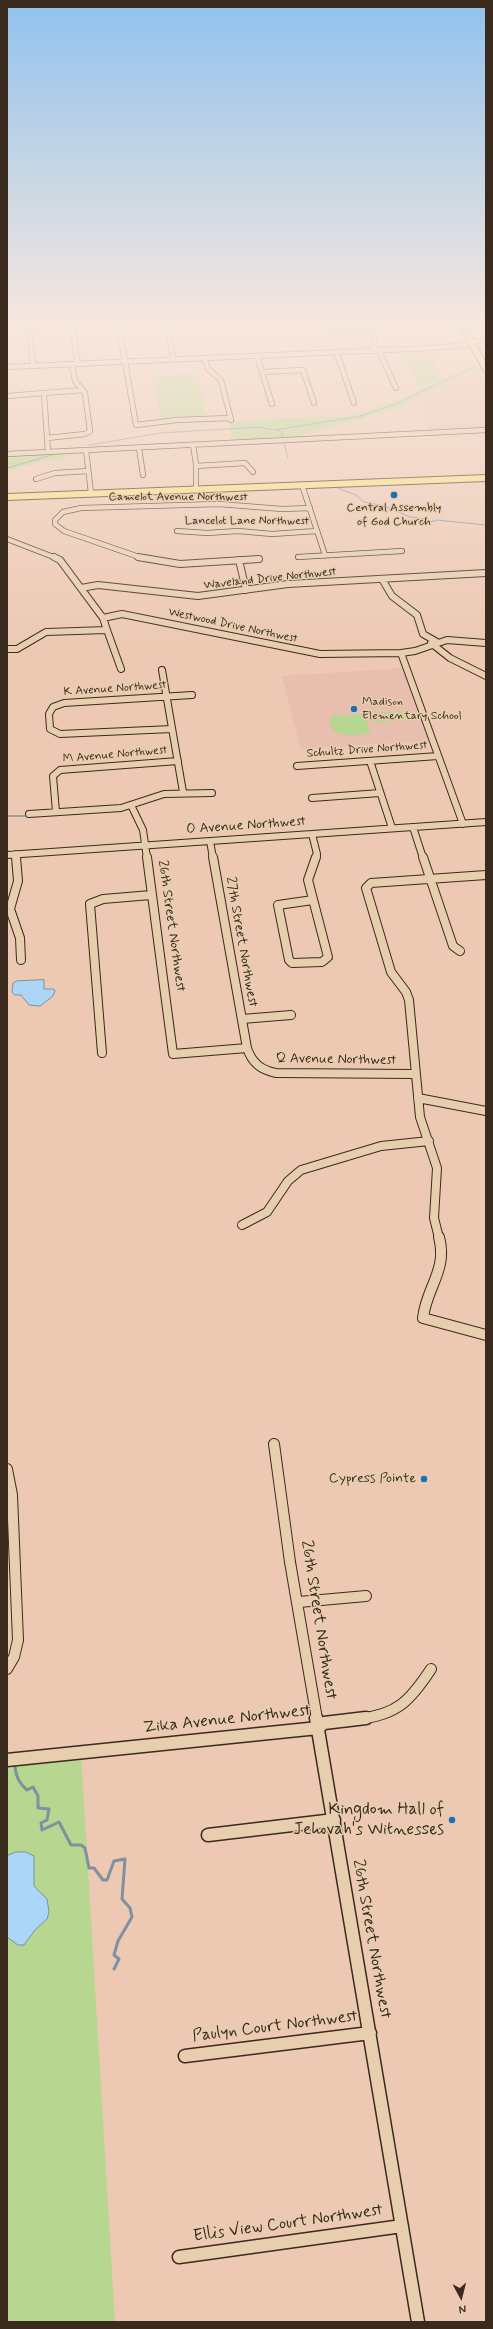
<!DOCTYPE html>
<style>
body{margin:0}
#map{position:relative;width:493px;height:2329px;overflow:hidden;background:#edc9b3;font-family:Mynerve,sans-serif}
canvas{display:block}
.frame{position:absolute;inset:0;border:8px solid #3b2a1e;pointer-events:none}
.north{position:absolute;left:441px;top:2277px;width:40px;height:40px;-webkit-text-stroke:3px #e7ceaf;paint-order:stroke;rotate:173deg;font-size:11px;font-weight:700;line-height:16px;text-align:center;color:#3b2a1e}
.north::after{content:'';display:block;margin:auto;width:14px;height:18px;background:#3b2a1e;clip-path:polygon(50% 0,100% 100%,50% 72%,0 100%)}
</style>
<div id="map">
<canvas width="493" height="2329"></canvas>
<div class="frame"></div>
<div class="north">N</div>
</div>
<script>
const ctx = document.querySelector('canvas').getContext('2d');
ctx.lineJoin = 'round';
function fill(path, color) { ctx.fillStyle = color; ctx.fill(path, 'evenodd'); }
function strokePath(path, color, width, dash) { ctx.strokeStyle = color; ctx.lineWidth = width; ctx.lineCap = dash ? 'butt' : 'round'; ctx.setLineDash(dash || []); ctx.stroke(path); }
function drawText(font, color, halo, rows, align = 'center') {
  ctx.font = font + ' Mynerve,sans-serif'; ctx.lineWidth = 3; ctx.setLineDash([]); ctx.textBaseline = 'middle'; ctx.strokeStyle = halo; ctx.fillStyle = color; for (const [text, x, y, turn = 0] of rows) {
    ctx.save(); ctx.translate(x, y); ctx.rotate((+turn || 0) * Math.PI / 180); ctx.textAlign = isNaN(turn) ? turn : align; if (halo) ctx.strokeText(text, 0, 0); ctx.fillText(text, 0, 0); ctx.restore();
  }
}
const built = new Path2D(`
 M477,369l9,16v42l-56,3 -15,-32z
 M402,668l27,73 -128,8 -19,-73z`);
const green = new Path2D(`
 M433,358l10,21 33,-14 1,4 -62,29 -14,9 -102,29 -67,4 -3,-19 118,-5c30,-7 58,-19 86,-32l-13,5 -14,-30z
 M197,373l10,43 -46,3 -9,-44z
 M64,453l1,6 -19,1 -39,11 1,-15z
 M405,711l2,8 -31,4 -3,-10z
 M363,714l3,2 4,17c-13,4 -46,5 -39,-17z
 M81,1752l34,570h-108v-562z`);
const water = new Path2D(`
 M44,980v9h10l1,2 -2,5 -13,10 -11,-1 -8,-10h-6l-3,-3 1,-9 4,-2z
 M16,1852h10l8,4v30l13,13 2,13 -2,7 -12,11 -11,15h-6l-11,-8v-81z`);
const streamFar2 = new Path2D(`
 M277,430l4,2 2,5
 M284,443l4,15
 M89,445l72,-12 96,-6 18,3 86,-14 35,-12 77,-37
 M7,468l45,-13
 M335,487l21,8 8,7 21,4 25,11 17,2 3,3 7,-2 49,5`);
const streamFar1 = new Path2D(`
 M7,816h18`);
const stream = new Path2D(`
 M15,1767c1,10 4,16 12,23l6,-3 5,9v12l11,1 -2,11 -6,3 1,7 17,-8 12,23h10l4,3 4,20h5l9,12h4l7,-19 11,-2 -3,40 8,9 2,9 -14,24 -4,14 5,4 -5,10`);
const minorFar4 = new Path2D(`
 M118,321l18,104 41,-5 53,-2
 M165,321l9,38
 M326,321l5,11 41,-2
 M368,321l7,15 -2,8 2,7
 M29,327l4,39
 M7,328l65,-3 6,39
 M336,351l18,52
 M379,351l17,37
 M257,356l15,48
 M204,358l4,11 13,11 10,40
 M7,367l423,-19 27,-2 29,-7
 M263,372l40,-2 11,33
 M44,394l4,58
 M7,396l76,-6
 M47,438l38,-4 5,-3 -5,-38 -10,-12 -3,-17
 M193,445l3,19v25
 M139,448l4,27
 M86,450l5,43
 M7,454l479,-24
 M196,466l49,-3 8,9
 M36,479l19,-6 33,-2
 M302,485l23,70
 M177,531l30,2 31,-2 34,3 45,-3
 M7,539l49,19
 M298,557l104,-6
 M142,558l-78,-27 -9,-7v-4l8,-8 18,-4 138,-4 63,5 28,-1`);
const minorFar3 = new Path2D(`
 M138,557l42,7 79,-5
 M239,560l7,30
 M382,579l10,17 25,19 6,19 14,8
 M81,588l17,-3 100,11 90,-12 198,-11
 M103,618l19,-4 198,40 81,-1 14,-2 32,-11 39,3
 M107,630l14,39
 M431,643l19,15 36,18
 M7,649h10l29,-17 61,-2 -4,-12 -43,-58 -6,-3
 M401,653l62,171
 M162,670l21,122
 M172,729l-112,5 -10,-5 -1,-15 4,-7 11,-4 128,-8
 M370,761l22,67
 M297,766l141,-10
 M312,798l68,-5
 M131,805l12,25 4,28
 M56,812l-3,-36 7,-6 118,-9
 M29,814l92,-6 43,-14 48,-1
 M413,827l10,31
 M312,834l5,20 -1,4
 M210,841l3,17
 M16,854v4
 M7,855l479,-33`);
const minorFar2 = new Path2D(`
 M16,857l2,24 -8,28 10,29 1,22
 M147,857l26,197 74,-6c5,15 14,22 29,25l140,1
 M213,857l34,191
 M423,857l30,89 7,5
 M313,900l-35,5 11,55 3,3 30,-1 6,-5 -20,-77 8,-23
 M242,1019l49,-4
 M102,1053l-12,-149 13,-5 48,-4
 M418,1098l68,13
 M242,1225l25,-13 21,-31 13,-11 80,-24 48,-5
 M439,1238l-5,-20 3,-50 -17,-51 -11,-117 -3,-8 -15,-20 -25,-84 5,-5 115,-8`);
const minorFar1 = new Path2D(`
 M439,1237c9,33 -13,51 -16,81l63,17
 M274,1444l16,118 27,157
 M7,1469l5,26 6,145 -4,17 -7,12
 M299,1602l67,-6
 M358,1719c39,-4 52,-18 73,-50`);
const minor = new Path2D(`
 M316,1718l102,604
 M7,1760l311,-32 6,-5 42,-5
 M208,1835l126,-15
 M185,2056l185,-23
 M179,2257l223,-31`);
const major = new Path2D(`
 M460,321l26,48
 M7,497l479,-19`);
const markers = [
 [394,495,4,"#1f6fb2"],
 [354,709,4,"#1f6fb2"],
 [424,1479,4,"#1f6fb2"],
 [452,1820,4,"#1f6fb2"]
];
const farStreetnames = [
 ["Camelot Avenue Northwest",178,497],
 ["Lancelot Lane Northwest",247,521],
 ["Waveland Drive Northwest",270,579,-6],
 ["Westwood Drive Northwest",233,626,12],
 ["K Avenue Northwest",115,689,-4],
 ["Schultz Drive Northwest",367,750,-4],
 ["M Avenue Northwest",115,755,-5]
];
const farPoinames = [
 ["Central Assembly",394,508],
 ["of God Church",394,522],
 ["Madison",362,702,"left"],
 ["Elementary School",362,716,"left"]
];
const streetNames = [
 ["O Avenue Northwest",246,826,-4],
 ["26th Street Northwest",171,926,82],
 ["27th Street Northwest",241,942,80],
 ["Q Avenue Northwest",336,1060,1]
];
const poiNames = [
 ["Cypress Pointe",416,1479]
];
const nearStreetnames = [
 ["26th Street Northwest",318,1620,81],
 ["Zika Avenue Northwest",227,1720,-6],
 ["26th Street Northwest",371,1939,80],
 ["Paulyn Court Northwest",275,2027,-7],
 ["Ellis View Court Northwest",288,2224,-8]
];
const nearPoinames = [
 ["Kingdom Hall of",444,1810],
 ["Jehovah's Witnesses",444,1830]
];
fill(built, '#e8beae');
fill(green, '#b7d68f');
fill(water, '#acd6f7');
strokePath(water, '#7f91a0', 1);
strokePath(streamFar2, '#7f91a0', 1);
strokePath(streamFar1, '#7f91a0', 1.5);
strokePath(stream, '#7f91a0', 3);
strokePath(minorFar4, '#3b2a1e', 6);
strokePath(minorFar3, '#3b2a1e', 8);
strokePath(minorFar2, '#3b2a1e', 10);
strokePath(minorFar1, '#3b2a1e', 12);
strokePath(minor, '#3b2a1e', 15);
strokePath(major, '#3b2a1e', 8);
strokePath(minorFar4, '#e7ceaf', 4.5);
strokePath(minorFar3, '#e7ceaf', 6);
strokePath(minorFar2, '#e7ceaf', 8);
strokePath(minorFar1, '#e7ceaf', 10);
strokePath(minor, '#e7ceaf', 12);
strokePath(major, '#fce080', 6);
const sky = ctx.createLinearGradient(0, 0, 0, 647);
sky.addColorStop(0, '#90c2ee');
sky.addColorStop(0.5, '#f7e7dd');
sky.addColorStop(1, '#f7e7dd00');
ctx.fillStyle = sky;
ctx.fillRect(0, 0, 493, 647);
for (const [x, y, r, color] of markers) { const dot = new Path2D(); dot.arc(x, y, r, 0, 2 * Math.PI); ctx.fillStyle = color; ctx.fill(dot); strokePath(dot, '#e7ceaf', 1.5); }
drawText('12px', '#3b2a1e', '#e7ceaf', farStreetnames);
drawText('12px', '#3b2a1e', '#e7ceaf', farPoinames);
drawText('14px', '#3b2a1e', '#e7ceaf', streetNames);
drawText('14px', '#3b2a1e', '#e7ceaf', poiNames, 'right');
drawText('17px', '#3b2a1e', '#e7ceaf', nearStreetnames);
drawText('17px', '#3b2a1e', '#e7ceaf', nearPoinames, 'right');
</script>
